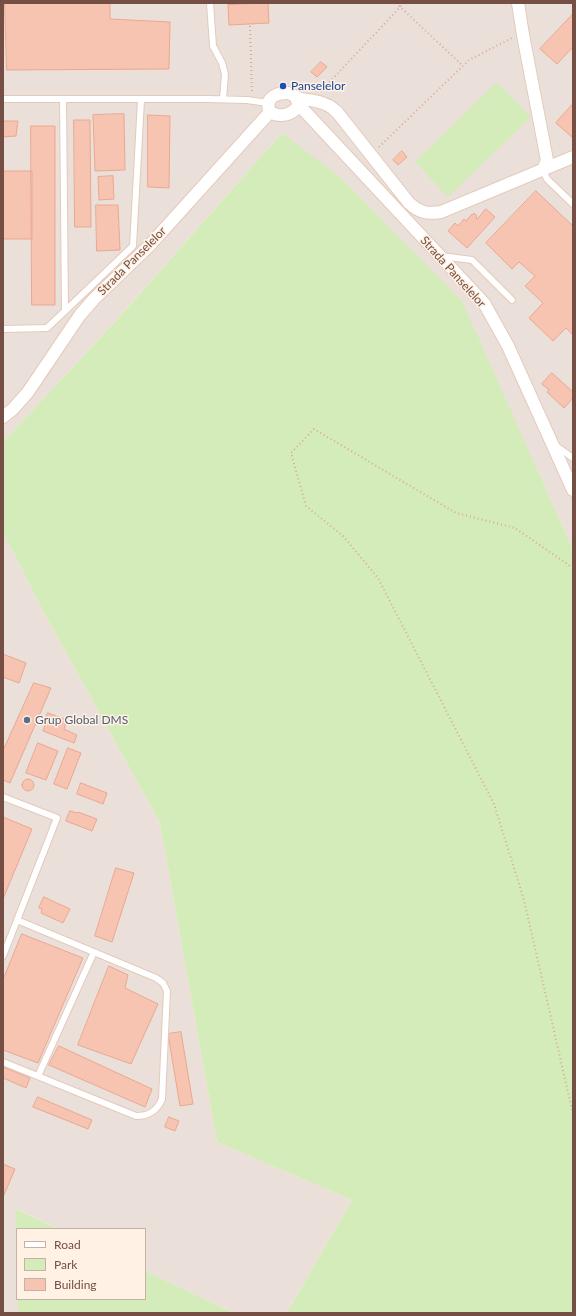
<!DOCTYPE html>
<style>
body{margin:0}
#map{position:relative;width:576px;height:1316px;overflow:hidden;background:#feeddc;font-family:Lato,sans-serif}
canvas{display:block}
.frame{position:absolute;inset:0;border:4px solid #754f43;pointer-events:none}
.legend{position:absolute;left:16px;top:1228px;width:130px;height:72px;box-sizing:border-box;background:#fff1e4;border:1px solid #c8b0a4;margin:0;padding:5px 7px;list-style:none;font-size:12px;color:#754f43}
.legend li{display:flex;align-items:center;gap:8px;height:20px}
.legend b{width:20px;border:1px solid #c8b0a4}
</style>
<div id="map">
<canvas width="576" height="1316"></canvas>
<div class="frame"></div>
<ul class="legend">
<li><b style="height:5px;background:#fff"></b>Road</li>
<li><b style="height:11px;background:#d4ecba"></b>Park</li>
<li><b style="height:11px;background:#f6c4b1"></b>Building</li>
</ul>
</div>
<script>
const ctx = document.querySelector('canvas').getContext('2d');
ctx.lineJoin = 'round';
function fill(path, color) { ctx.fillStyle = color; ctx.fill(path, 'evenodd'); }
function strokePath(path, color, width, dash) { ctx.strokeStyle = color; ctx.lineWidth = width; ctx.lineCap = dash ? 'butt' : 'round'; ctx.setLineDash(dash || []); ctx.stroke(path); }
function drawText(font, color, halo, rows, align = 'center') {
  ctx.font = font + ' Lato,sans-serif'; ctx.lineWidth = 3; ctx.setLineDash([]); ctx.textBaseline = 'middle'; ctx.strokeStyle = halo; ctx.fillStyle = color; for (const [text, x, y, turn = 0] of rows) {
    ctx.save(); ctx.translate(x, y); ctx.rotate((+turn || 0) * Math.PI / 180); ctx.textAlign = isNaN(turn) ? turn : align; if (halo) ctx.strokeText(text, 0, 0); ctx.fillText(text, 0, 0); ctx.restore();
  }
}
const industrial = new Path2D(`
 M3,3h570v547l-40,-89 -251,-328 -171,193 -108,116z
 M3,532l37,73 120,218 57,319 135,58 -65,113h-53l-89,-42v-42h-87l-41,-20 1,104h-15z`);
const green = new Path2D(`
 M497,82l34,35 -83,80 -33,-35z
 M282,133l59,45 121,123 111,249v763h-286l65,-113 -135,-58 -57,-319 -120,-218 -37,-73v-90l111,-119z
 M16,1209l42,20h-41v23z
 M145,1271l89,42h-216v-14h127z`);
const building = new Path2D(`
 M5,3h105v16l60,3 -1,47 -162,1z
 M268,3l1,20 -40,2 -1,-20z
 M573,14v33l-16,17 -17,-15z
 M321,62l6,5 -10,10 -6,-5z
 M573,104v34l-17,-15z
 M124,114l1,56 -30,1 -2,-56z
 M148,115l22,1 -1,72 -21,-1z
 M74,120h16l1,107h-16z
 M3,121h15l-2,15 -13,1z
 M31,126h24v179h-23z
 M402,151l5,6 -9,8 -5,-5z
 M3,171h29v68h-29z
 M113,176l1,23 -15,1 -1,-23z
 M536,191l37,35v109l-7,-7 -13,13 -24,-23 14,-15 -18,-17 10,-10 -16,-14 -7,7 -26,-26z
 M96,205h22l2,45 -23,1z
 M486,209l9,8 -28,31 -19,-17 7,-8 3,3 6,-7 2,2 6,-7 1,1 1,-2 3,3 -1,1 1,2z
 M552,373l21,19v6l-9,10 -17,-16 2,-2 -7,-6z
 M3,654l23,9 -7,20 -16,-6z
 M34,683l17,5 -41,95 -7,-3v-29z
 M48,713l19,7 -3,9 13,6 -3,8 -31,-12 3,-9 -2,-1z
 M38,743l20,8 -12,29 -20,-7z
 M68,748l13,5 -14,36 -13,-5z
 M22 785a6 6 0 1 1 12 0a6 6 0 1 1-12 0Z
 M81,783l26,10 -4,11 -26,-10z
 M70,811l7,2 1,-1 19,7 -5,12 -26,-10z
 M3,817l29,12 -29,70z
 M116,868l18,5 -22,69 -17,-6z
 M44,897l26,12 -7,14 -22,-10 1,-4 -3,-1z
 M22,934l61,24 -45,105 -35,-13v-70z
 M109,966l19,9 -3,13 33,16 -27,60 -53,-19z
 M181,1032l12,72 -13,2 -12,-72z
 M59,1046l93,43 -7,18 -96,-42z
 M3,1067l27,11 -4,10 -23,-10z
 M38,1097l54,23 -4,9 -55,-22z
 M169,1117l10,4 -4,10 -10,-4z
 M3,1164l12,5 -12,28z`);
const path = new Path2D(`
 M396,3l67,63
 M250,26l2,67
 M321,91l83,-88
 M379,147l90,-87 43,-22
 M573,568l-58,-40 -59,-15 -142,-84 -23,24 15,53 37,30 35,42 116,226 30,96 49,214`);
const service = new Path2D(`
 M210,3l3,43 9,17 3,11 -2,25
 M3,99h204l40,1 21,3
 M543,170l4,9 26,25
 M441,256l31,4 40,40
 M65,311l68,-65 8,-146
 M3,329l44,-1 18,-17 -2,-212
 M556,446l17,12
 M3,797l54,21 -54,138
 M3,1062l133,54c13,0 21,-5 26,-17l5,-108 -4,-8 -7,-5 -139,-58
 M38,1076l56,-124`);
const minor = new Path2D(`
 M518,3l5,32 24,125 -4,10
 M296,98l3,7 185,198 24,43 65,144
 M299,105c-7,10 -18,13 -29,7 -6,-13 5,-19 17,-19 5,0 9,5 14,6 9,1 20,2 28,7 3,1 5,4 8,6l72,91c11,10 18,11 32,9l132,-55
 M3,417l10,-8 15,-17 52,-77 14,-16 55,-53 121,-134`);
const markers = [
 [283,86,4,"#1a4fb4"],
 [27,720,4,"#5c6f8a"]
];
const transitNames = [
 ["Panselelor",291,86]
];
const streetNames = [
 ["Strada Panselelor",132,261,-45],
 ["Strada Panselelor",453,272,48]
];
const serviceNames = [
 ["Grup Global DMS",35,720]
];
fill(industrial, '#ebe0d9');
fill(green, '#d4ecba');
fill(building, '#f6c4b1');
strokePath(building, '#eaa890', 1);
strokePath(service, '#e4c9bb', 8);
strokePath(minor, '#e4c9bb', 14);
strokePath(path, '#daa895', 2, [1, 3]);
strokePath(service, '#fff', 6);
strokePath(minor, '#fff', 12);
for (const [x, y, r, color] of markers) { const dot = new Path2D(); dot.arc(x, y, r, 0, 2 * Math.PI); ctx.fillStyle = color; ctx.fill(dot); strokePath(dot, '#fff1e4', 1.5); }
drawText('12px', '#164399', '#fff1e4', transitNames, 'left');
drawText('12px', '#754f43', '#fff1e4', streetNames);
drawText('12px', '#4e5e75', '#fff1e4', serviceNames, 'left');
</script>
